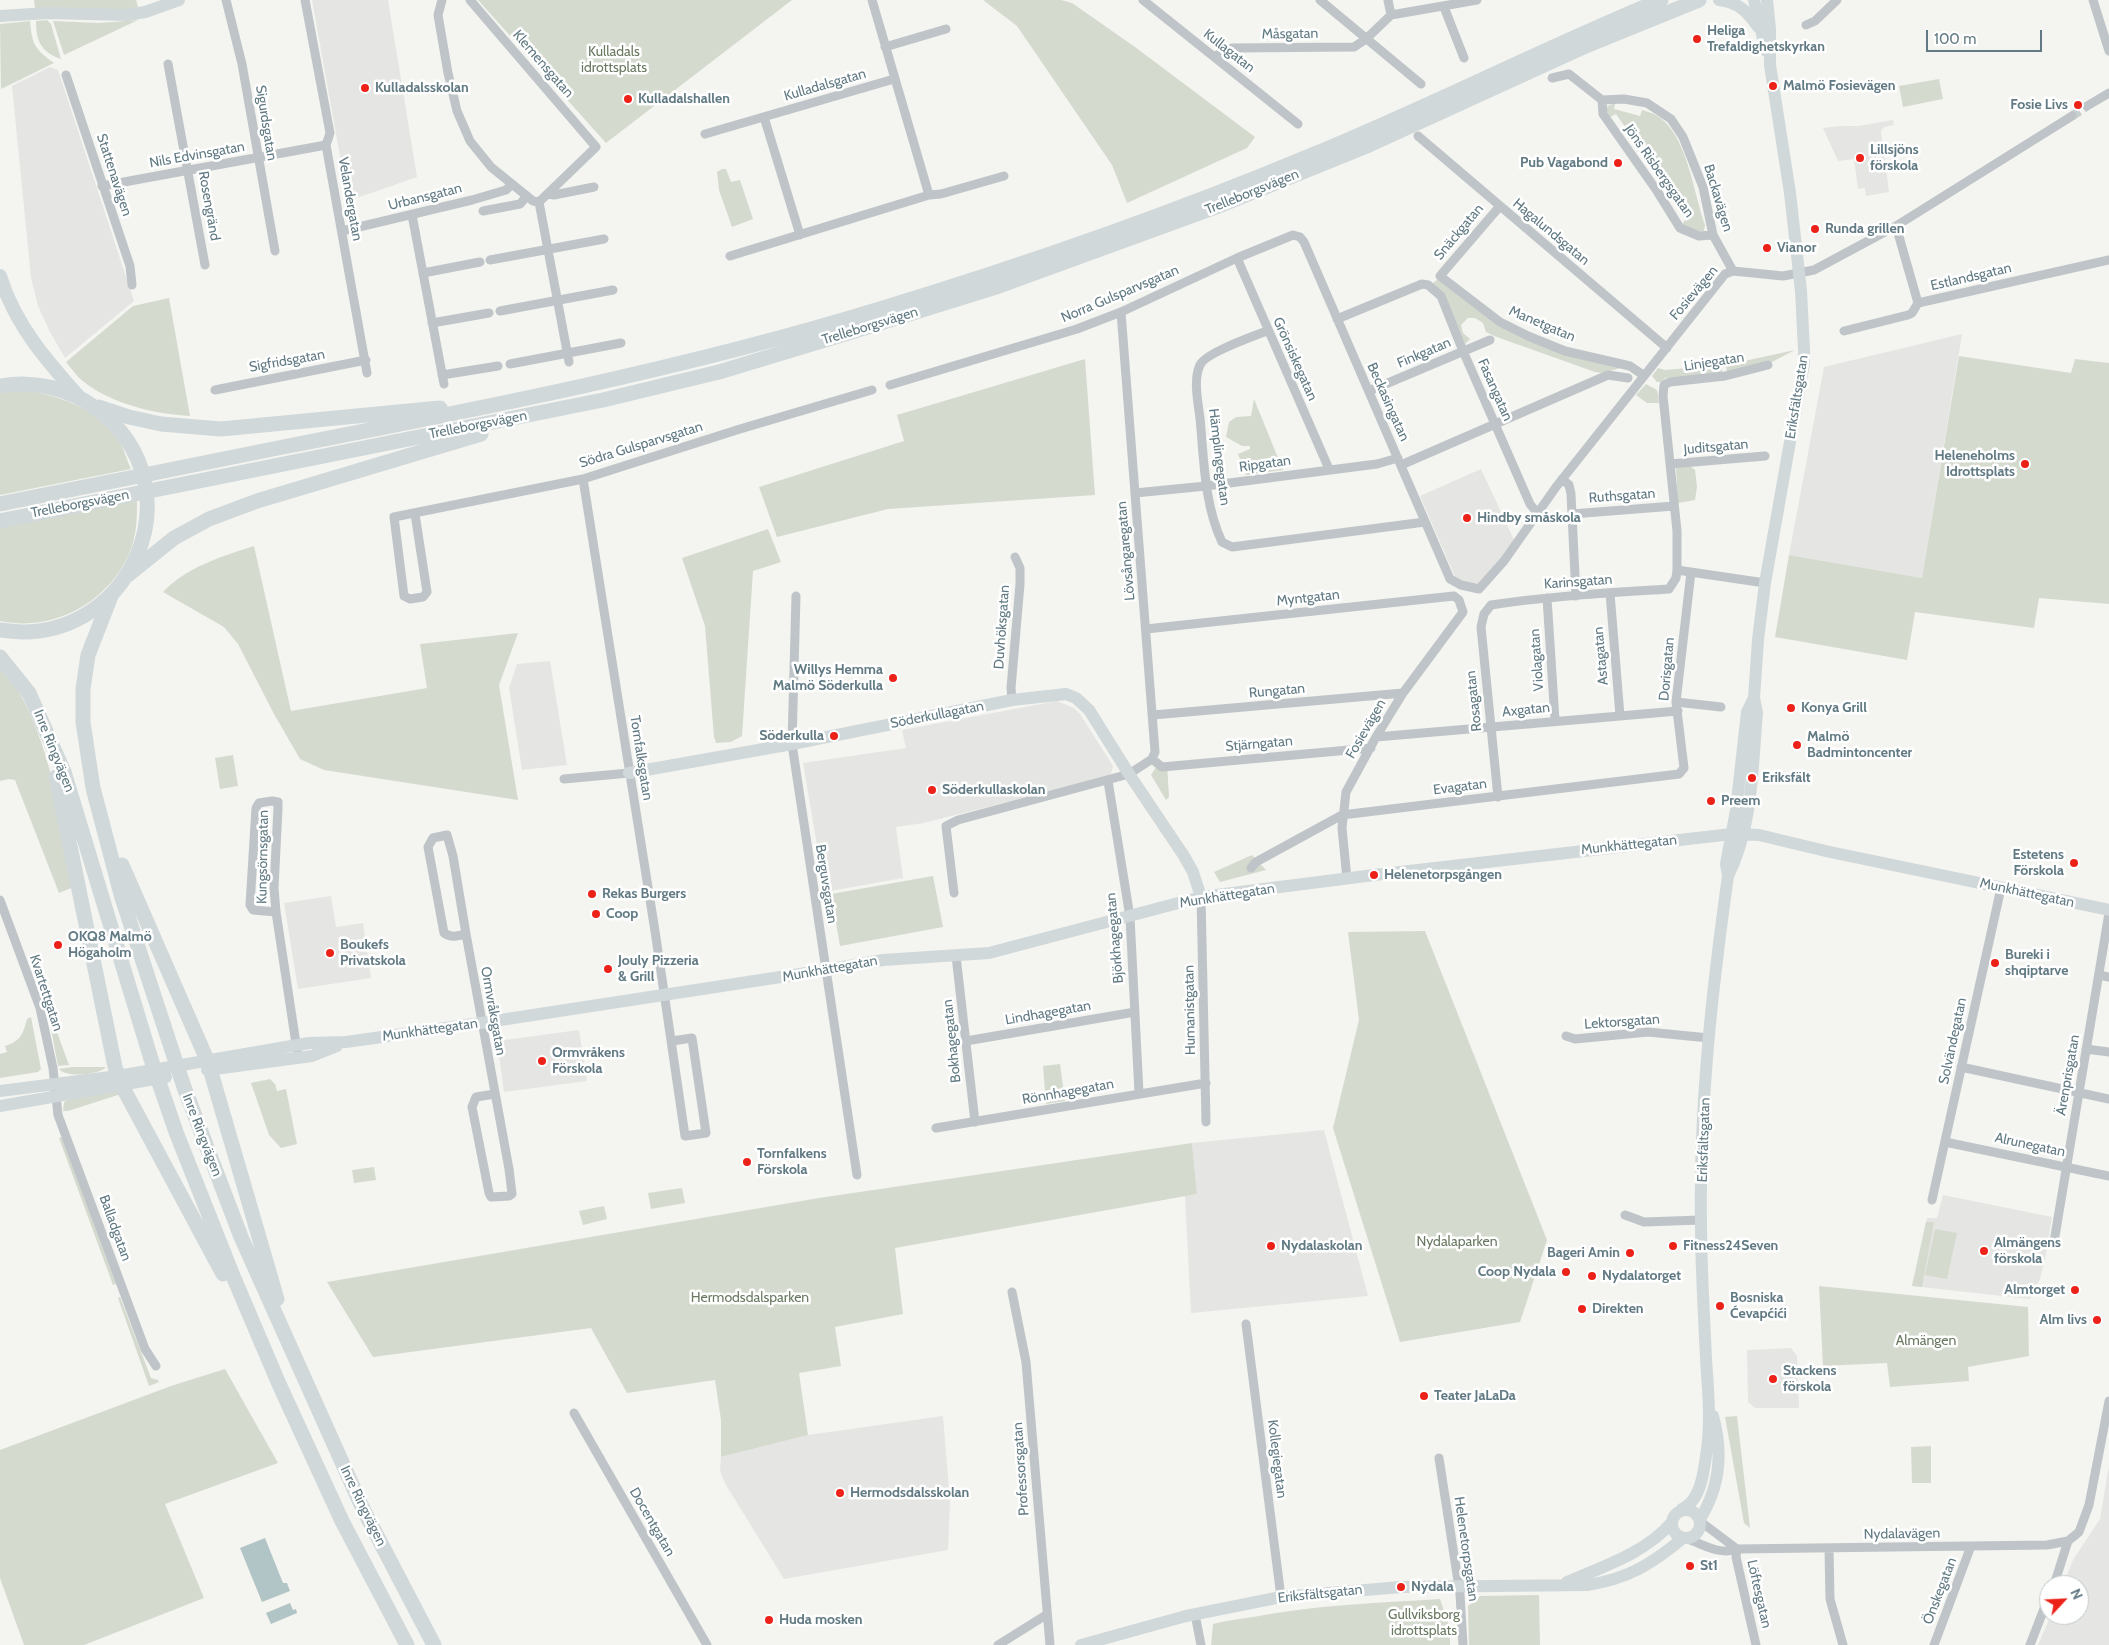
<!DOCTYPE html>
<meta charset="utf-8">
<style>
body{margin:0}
#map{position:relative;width:2109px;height:1645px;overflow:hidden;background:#f4f4f0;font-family:Cabin,sans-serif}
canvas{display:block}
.north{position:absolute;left:2039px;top:1575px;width:50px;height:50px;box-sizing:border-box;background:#fff;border:1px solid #c0cacd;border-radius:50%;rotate:65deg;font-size:14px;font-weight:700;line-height:20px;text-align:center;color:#617a83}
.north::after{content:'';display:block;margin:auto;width:18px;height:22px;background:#ec2118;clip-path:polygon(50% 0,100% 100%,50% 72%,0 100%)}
.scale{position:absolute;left:1926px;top:30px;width:116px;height:22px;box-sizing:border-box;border:2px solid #617a83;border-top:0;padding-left:6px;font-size:15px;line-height:18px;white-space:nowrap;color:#617a83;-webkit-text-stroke:4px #fff;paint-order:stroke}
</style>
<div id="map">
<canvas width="2109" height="1645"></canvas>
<div class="north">N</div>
<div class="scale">100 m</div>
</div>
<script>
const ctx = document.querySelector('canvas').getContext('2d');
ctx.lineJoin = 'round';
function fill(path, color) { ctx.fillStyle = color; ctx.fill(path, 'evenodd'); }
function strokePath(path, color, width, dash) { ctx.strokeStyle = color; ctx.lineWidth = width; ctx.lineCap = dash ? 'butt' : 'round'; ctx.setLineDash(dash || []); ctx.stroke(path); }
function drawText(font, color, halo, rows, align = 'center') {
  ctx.font = font + ' Cabin,sans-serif'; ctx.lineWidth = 5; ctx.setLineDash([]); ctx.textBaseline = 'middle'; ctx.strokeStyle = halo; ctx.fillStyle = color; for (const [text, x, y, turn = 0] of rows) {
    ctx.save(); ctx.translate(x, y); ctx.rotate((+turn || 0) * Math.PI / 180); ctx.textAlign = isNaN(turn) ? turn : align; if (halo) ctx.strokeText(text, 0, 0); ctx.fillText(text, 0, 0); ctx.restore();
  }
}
const built = new Path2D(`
 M312,0h76l29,177 -69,24z
 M50,67l8,3 76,231 -69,57 -15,-26 -12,-26 -7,-28 -19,-192z
 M1893,120l1,5 -10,2 -3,4 8,61 -23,4 -1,-8 -7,1 -4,-30 -16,2 -15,-33 18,-2h18z
 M1962,334l-40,244 -133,-23 35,-188z
 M1481,469l33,71 -11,19 -24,28 -23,-8 -36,-83z
 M550,661l17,104 -45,5 -13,-82 8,-24z
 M1057,701l17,7 6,6 33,52 -2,8 -11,5 -177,44 -27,4 7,51 -78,14 -22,-129 103,-15 -4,-18z
 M331,896l5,31 27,-4 8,55 -73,11 -14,-86z
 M579,1030l8,51 -83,11 -7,-51z
 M1324,1130l44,166 -177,17 -6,-117 12,-2 -5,-51z
 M1943,1195l109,22 -7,42 -5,20 -10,20 -118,-13 15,-68h10z
 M1791,1348l6,8 2,52h-44l-7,-6 -1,-52z
 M943,1416l7,85 -2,49 -164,29 -58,-94 -6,-14 1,-14 87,-22z
 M2109,1466v179h-71l13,-30h28v-30h-16l10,-25 27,-41z`);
const green = new Path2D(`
 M34,0h102l2,7 -19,4 -84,-2z
 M478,0h314l-186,143z
 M983,0h78l11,3 63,44 120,90 -8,11 -120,55 -15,-38 -95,-139z
 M47,20l4,4 10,35c-20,-7 -25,-18 -25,-38z
 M138,20l-74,35 -11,-34 46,2z
 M30,21c2,24 5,28 24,42l-53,26 -1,-65z
 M1939,79l4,20 -40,8 -4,-21z
 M1615,103l-1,6 26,7 2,-6c4,1 10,3 14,5 32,19 37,78 49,110l-1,6h-5l-17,-6 3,-5 -21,-37 -48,-69 -6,3 -4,-7 2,-4z
 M722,169h4l5,13 9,-2 13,39 -21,8 -13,-37 -2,-18z
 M1438,279l83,55 103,33 -21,6 -8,-1 -101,-36 -8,-4 -3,-9 -8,-5h-7l-7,7 2,8 7,6 -5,5 -23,-53 -10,-7z
 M169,298l21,118c-35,-2 -78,-12 -106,-34 -7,-5 -12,-13 -18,-20l67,-56z
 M1795,350l-27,14 -41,9 -1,-8z
 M1959,356l112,17 4,-14 34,4v241l-70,-6 -5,30 -119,-16 -8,48 -132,-23 14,-82 133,23z
 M1085,359l10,136 -207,14 -111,28 -18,-50 145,-46 -7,-26z
 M1721,365l1,7 -3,2 -53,4 -5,4h-4l-5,-6 6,-8 7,2z
 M1646,384l11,6 2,13h-12l-11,-8z
 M27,390c31,6 65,17 87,43 8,9 12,25 17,36l-131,26v-102z
 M1254,399l29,71 -37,5 -8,-21 12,-5v-3h-8l-16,-9 3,-15 7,-5 15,-1z
 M1689,465l6,5 2,17 -2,13 -17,3 -2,-36z
 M137,500c0,15 0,31 -5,46 -18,53 -76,87 -132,75v-93z
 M768,529l13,33 -28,9 -11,165 -11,6 -15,1 -2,-6 -9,-111 -23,-68z
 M254,546l37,165 136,-23 -7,-44 98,-11 -19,52 19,115 -194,-30 -24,-11 -26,-45 -36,-70 -14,-17 -61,-35c25,-26 58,-35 91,-46z
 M0,663c49,63 59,148 74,224l-15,6 -44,-113 -6,-1 -9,2z
 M233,755l5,31 -18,3 -5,-31z
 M1167,763l2,34 -3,3 -15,-25 5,-8z
 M1252,855l14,15 -46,12 -6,-10z
 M933,876l10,51 -103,19 -9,-52z
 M1425,931l122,309 -27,82 -120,20 -67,-214 26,-108 -11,-88z
 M47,1008h1l21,57 -11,1z
 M31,1017l10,52 -3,3 -38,6v-24l7,-2 -2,-6c16,-5 18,-12 22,-27z
 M1060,1064l5,37 -19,3 -3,-38z
 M72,1067h34c-7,8 -40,11 -47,2z
 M270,1079l5,5 2,7 9,-2 11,55 -16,4 -12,-13 -18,-52z
 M116,1091l5,3 -53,17h-5l1,-9 10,-5z
 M62,1137l54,147 -3,1 -54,-147z
 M1192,1143l5,51 -302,54 8,66 -68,13 6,39 -42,7 9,62 -87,22v-37l-6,-40 -88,13 -36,-65 -218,29 -46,-75 492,-84z
 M374,1167l2,13 -22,3 -2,-13z
 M682,1188l3,15 -34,6 -3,-16z
 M604,1206l3,13 -24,6 -4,-14z
 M1926,1222h8l-12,65 -10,-1z
 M1935,1229l22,4 -10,46 -22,-4z
 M1819,1286l209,21 1,49 -61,11 1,14 -79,6 -3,-24 -64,3z
 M120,1297l31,81 7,2 1,2 -10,4 -31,-88z
 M225,1369l53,94 -113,41 39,94 -120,47h-60l-24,-67v-128l171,-64z
 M1737,1416l13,112 -6,-5 -19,-106z
 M1931,1446v37h-19l-1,-36z
 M1539,1595l1,50h-71l-1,-39 12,-10z
 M1440,1599l10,29v17h-239l2,-21c11,-3 26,-5 40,-7 62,-12 124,-14 187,-18z`);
const water = new Path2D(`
 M265,1538l18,45h4l3,8 -28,11 -22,-54z
 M290,1603l3,7 3,-1 1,4 -26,11 -5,-11z`);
const streetTunnel = new Path2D(`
 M2072,116l15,-10`);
const street = new Path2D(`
 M226,0l16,64 33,187
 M305,0l25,133 -4,12 41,228
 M442,0l-4,15 10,58 9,38 13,30 21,26 42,34 6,1 30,160
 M470,0l126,147 -57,55
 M872,0l57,195
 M1143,0l155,124
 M1320,0l101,84
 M1388,0l3,15
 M2093,0l16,51
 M1444,7l20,51
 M1806,25l9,-4 22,-21
 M885,47l61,-18
 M1214,57l10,-6 8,-3 122,-1 12,-8 25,-24 86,-15
 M168,64l37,201
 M66,75l64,191 2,19
 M1552,78l17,-4 33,26 22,-1 23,4 24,16 12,18 20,50 10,48 20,36
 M1602,100l1,14 54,77 23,37 19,8 14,-1
 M2087,106l22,-13
 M764,117l36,118
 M705,134l189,-55
 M1418,136l249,212
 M102,186l224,-41
 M547,194l7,1 40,-8
 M1500,206l-60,70 60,46 28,14 37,15 65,15 13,9
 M483,211l37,-7 7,-8
 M412,215l32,169
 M1896,226l22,77
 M342,231l130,-31 34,-10 6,-6
 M730,256l199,-61 12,-1 63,-18
 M1237,258l92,211
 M490,260l114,-21
 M423,273l57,-11
 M500,311l113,-21
 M1337,319l85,-35 6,1 13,11 22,55 67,153 8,10
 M432,323l57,-10
 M1267,331c-13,5 -62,22 -67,34 -7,15 -2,37 0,53 4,41 4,86 22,124l10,5 193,-25
 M1844,331l64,-16 4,-2 6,-10 191,-43
 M510,364l111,-21
 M442,375l56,-9
 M890,385l187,-56 44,-17 116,-54 56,-23 7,2 4,5 146,337 11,6 18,4 25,-28 52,-74 169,-213 8,-3 50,5 31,-6 82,-44 176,-110
 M215,390l151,-30
 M1369,391l121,-51
 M1670,464l95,-8
 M1401,465l207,-90 20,3
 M583,479l72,452 30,205 21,-3 -14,-95 -20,3
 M1562,479l7,6 2,9 5,102
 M1135,493l71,-7 171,-22 21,-6
 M415,514l12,78 -4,5 -13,2 -6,-3 -10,-79 189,-38 157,-50 132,-39
 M1572,514l102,-8
 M1677,570l88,13
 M1610,593l10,123
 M796,596l-4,148 65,431
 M1547,598l8,122
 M1146,629l308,-33 5,4 4,12 -60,81 -27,44 -30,55 -4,36 5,51
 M1012,700l-1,-12 9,-104v-16l-5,-11
 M1676,702l45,5
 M1153,715l250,-22
 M1376,737l302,-26
 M1152,759l10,8 209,-19
 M564,779l65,-6
 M1108,781l22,136 9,176
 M1498,797l-17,-170 3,-13 7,-9c59,-9 118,-12 178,-16l7,-11 1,-8v-39l-14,-135 1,-11 6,-3 55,-6 43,-11
 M1251,868l5,-6 86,-47 337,-41 5,-6 -8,-66 15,-130
 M954,893l-8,-67 12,-6 171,-46 23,-15 3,-7 -34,-440
 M1201,897l5,225
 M0,900l40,108 13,60 5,47 87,234 11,17
 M276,912l-23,-2 -3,-5 6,-97 3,-5 13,-2 6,1v6l-4,80 2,24 21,138
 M466,934l-13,-78 -6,-21 -14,3 -5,9 16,86c7,5 14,3 22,1l43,235 3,25 -3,2 -18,1 -2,-4 -17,-86 4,-10 19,-3
 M956,956l19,166
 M2099,975l10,2
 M1566,1036l9,3 73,-7 61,6
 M966,1041l169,-29
 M2086,1049l23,3
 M1961,1067l148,32
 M936,1128l270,-45
 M1945,1142l164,34
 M1932,1200l69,-312
 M1625,1215l19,7 57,-2
 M2054,1242l55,-329
 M1012,1292l14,70 24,283
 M1246,1324l35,273
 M574,1413l133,232
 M1439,1458l21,136 3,51
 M1701,1522l36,27
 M1686,1538c15,6 35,18 51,11l310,-4 21,-4
 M1737,1549l-1,8 20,88
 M1829,1549l1,50 13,46
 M2054,1585l14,-44 11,-9 10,-27 20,-104
 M1195,1614l6,31
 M998,1645l48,-30
 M1934,1645l37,-99
 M2030,1645l19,-49`);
const secondary = new Path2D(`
 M1719,0c19,2 29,12 39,27
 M1754,0l12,51
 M0,16l48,-3 79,2 18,-3 34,-12
 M629,773l163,-29 220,-44 54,-6 10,4 13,12 40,64 55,82 9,16 8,25
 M1728,876c25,-50 24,-108 29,-163l-3,-15 4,-58 7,-57 39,-220v-13l-3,-59 -11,-98 -20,-128v-36l-3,-29
 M207,1070l105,-14 25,-10
 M0,1091l118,-15 191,-33 37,-1 135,-19 345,-53 57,-10 106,-7 212,-56 173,-22 358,-41 27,1 71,17 279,58
 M0,1106l166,-29
 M1682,1509c20,-9 22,-40 25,-60 4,-30 1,-60 -1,-90 -2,-46 -5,-91 -5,-136 -2,-116 11,-233 27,-347l-2,-12 10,-54 11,-98 7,-14
 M1672 1524a14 14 0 1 1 28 0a14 14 0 1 1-28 0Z
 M1700,1519c20,-32 23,-67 13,-103
 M1567,1582c35,-15 79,-29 105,-60
 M1081,1645l105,-29 95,-19 120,-10 186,-2c41,-6 65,-21 96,-47`);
const primary = new Path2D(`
 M0,276c15,49 47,85 80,122`);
const highway = new Path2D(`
 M0,386c34,-6 69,2 97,23 105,79 32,242 -97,221
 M99,407l30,10 32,7 60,5 219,-21
 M0,504c94,-19 189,-38 283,-57 201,-39 401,-78 597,-138 148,-45 294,-96 437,-156 116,-48 228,-105 344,-153
 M0,521l603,-121 116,-28 129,-39 151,-47 217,-79 153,-62 219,-100 111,-45
 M128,575l46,-37 35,-19 48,-18 224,-67
 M111,596l-23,59 -5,34v33l10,66 29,110 62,189 57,150 122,272 71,136
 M0,657l29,36 35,79 87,287 25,73 57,144 46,108 63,137 65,124
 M56,777l59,290 6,17 102,190
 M122,865l86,197 69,237`);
const markers = [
 [1697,39,5,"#ec2118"],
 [1773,86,5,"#ec2118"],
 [365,88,5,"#ec2118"],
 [628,99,5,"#ec2118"],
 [2078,105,5,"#ec2118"],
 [1860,158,5,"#ec2118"],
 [1618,163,5,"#ec2118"],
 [1815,229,5,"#ec2118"],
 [1767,248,5,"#ec2118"],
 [2025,464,5,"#ec2118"],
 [1467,518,5,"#ec2118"],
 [893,678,5,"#ec2118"],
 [1791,708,5,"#ec2118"],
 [834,736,5,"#ec2118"],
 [1797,745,5,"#ec2118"],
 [1752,778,5,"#ec2118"],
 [932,790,5,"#ec2118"],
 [1711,801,5,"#ec2118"],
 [2074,863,5,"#ec2118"],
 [1374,875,5,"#ec2118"],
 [592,894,5,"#ec2118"],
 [596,914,5,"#ec2118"],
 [58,945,5,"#ec2118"],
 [330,953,5,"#ec2118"],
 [1995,963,5,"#ec2118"],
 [608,969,5,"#ec2118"],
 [542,1061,5,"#ec2118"],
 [747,1162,5,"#ec2118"],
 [1271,1246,5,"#ec2118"],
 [1673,1246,5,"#ec2118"],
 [1984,1251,5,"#ec2118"],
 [1630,1253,5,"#ec2118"],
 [1566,1272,5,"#ec2118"],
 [1592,1276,5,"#ec2118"],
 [2075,1290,5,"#ec2118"],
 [1720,1306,5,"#ec2118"],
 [1582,1309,5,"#ec2118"],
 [2097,1320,5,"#ec2118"],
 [1773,1379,5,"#ec2118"],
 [1424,1396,5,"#ec2118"],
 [840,1493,5,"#ec2118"],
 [1690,1566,5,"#ec2118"],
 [1401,1587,5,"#ec2118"],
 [769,1620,5,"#ec2118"]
];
const poiNames = [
 ["Heliga",1707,31],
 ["Trefaldighetskyrkan",1707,47],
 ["Malmö Fosievägen",1783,86],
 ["Kulladalsskolan",375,88],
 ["Kulladalshallen",638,99],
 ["Fosie Livs",2068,105,"right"],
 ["Lillsjöns",1870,150],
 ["förskola",1870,166],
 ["Pub Vagabond",1608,163,"right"],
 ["Runda grillen",1825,229],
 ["Vianor",1777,248],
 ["Heleneholms",2015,456,"right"],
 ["Idrottsplats",2015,472,"right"],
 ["Hindby småskola",1477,518],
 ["Willys Hemma",883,670,"right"],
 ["Malmö Söderkulla",883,686,"right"],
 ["Konya Grill",1801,708],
 ["Söderkulla",824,736,"right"],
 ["Malmö",1807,737],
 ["Badmintoncenter",1807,753],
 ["Eriksfält",1762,778],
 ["Söderkullaskolan",942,790],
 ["Preem",1721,801],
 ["Estetens",2064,855,"right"],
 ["Förskola",2064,871,"right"],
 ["Helenetorpsgången",1384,875],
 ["Rekas Burgers",602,894],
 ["Coop",606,914],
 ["OKQ8 Malmö",68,937],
 ["Högaholm",68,953],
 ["Boukefs",340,945],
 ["Privatskola",340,961],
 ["Bureki i",2005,955],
 ["shqiptarve",2005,971],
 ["Jouly Pizzeria",618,961],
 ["& Grill",618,977],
 ["Ormvråkens",552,1053],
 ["Förskola",552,1069],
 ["Tornfalkens",757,1154],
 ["Förskola",757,1170],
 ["Almängens",1994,1243],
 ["förskola",1994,1259],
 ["Nydalaskolan",1281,1246],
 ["Fitness24Seven",1683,1246],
 ["Bageri Amin",1620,1253,"right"],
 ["Coop Nydala",1556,1272,"right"],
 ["Nydalatorget",1602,1276],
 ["Almtorget",2065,1290,"right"],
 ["Bosniska",1730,1298],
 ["Ćevapćići",1730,1314],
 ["Direkten",1592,1309],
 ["Alm livs",2087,1320,"right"],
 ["Stackens",1783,1371],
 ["förskola",1783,1387],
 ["Teater JaLaDa",1434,1396],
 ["Hermodsdalsskolan",850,1493],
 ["St1",1700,1566],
 ["Nydala",1411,1587],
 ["Huda mosken",779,1620]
];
const streetNames = [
 ["Måsgatan",1290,34,-1],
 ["Kullagatan",1229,51,38],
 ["Klemensgatan",543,64,49],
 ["Kulladalsgatan",825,85,-16],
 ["Sigurdsgatan",266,123,81],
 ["Nils Edvinsgatan",197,155,-10],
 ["Jöns Risbergsgatan",1659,171,55],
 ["Stattenavägen",114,175,72],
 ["Trelleborgsvägen",1252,192,-22],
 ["Urbansgatan",425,197,-14],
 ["Backavägen",1718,198,73],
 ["Velandergatan",350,199,80],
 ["Rosengränd",209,206,80],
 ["Snäckgatan",1459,232,-50],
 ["Hagalundsgatan",1551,232,40],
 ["Estlandsgatan",1971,277,-13],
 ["Fosievägen",1694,293,-50],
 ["Norra Gulsparvsgatan",1120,294,-23],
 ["Manetgatan",1542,324,23],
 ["Trelleborgsvägen",870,326,-17],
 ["Finkgatan",1424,353,-23],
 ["Grönsiskegatan",1295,359,66],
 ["Sigfridsgatan",287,361,-10],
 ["Linjegatan",1714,362,-9],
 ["Fasangatan",1495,390,66],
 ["Eriksfältsgatan",1797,397,-81],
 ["Beckasingatan",1388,402,66],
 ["Trelleborgsvägen",478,425,-11],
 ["Södra Gulsparvsgatan",641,445,-17],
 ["Juditsgatan",1716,447,-5],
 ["Hämplingegatan",1219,457,83],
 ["Ripgatan",1265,464,-8],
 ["Ruthsgatan",1622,496,-4],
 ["Trelleborgsvägen",80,504,-11],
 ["Lövsångaregatan",1126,551,-95],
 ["Karinsgatan",1578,582,-4],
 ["Myntgatan",1308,598,-6],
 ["Duvhöksgatan",1002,627,-86],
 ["Astagatan",1601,656,-95],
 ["Violagatan",1537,660,-94],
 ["Dorisgatan",1667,669,-85],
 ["Rungatan",1277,691,-5],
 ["Rosagatan",1474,701,-96],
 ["Axgatan",1526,710,-6],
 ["Söderkullagatan",937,715,-11],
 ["Fosievägen",1366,729,-60],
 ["Stjärngatan",1259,744,-5],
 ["Inre Ringvägen",54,751,68],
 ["Tornfalksgatan",641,758,81],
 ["Evagatan",1460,787,-7],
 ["Munkhättegatan",1629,845,-6],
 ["Kungsörnsgatan",263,857,-89],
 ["Berguvsgatan",826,884,81],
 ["Munkhättegatan",2027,893,12],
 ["Munkhättegatan",1227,896,-9],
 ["Björkhagegatan",1115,938,-95],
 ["Munkhättegatan",830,969,-10],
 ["Kvartettgatan",46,993,72],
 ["Humanistgatan",1190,1010,-91],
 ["Ormvråksgatan",493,1011,80],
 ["Lindhagegatan",1048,1013,-10],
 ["Lektorsgatan",1622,1022,-4],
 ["Munkhättegatan",430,1030,-8],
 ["Bokhagegatan",952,1041,-96],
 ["Solvändegatan",1953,1041,-78],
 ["Ärenprisgatan",2068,1075,-80],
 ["Rönnhagegatan",1068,1092,-10],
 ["Inre Ringvägen",202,1135,69],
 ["Eriksfältsgatan",1704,1140,-88],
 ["Alrunegatan",2030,1145,12],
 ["Balladgatan",115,1228,70],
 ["Kollegiegatan",1277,1459,83],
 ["Professorsgatan",1021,1469,-94],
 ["Inre Ringvägen",363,1506,64],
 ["Docentgatan",652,1522,60],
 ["Nydalavägen",1902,1534,-1],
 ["Helenetorpsgatan",1466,1549,82],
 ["Önskegatan",1940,1591,-69],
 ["Eriksfältsgatan",1320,1594,-6],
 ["Löftesgatan",1759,1594,77]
];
const parkNames = [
 ["Kulladals",614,52],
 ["idrottsplats",614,68],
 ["Nydalaparken",1457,1242],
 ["Hermodsdalsparken",750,1298],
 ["Almängen",1926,1341],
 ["Gullviksborg",1424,1615],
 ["idrottsplats",1424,1631]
];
fill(built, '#e5e5e3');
fill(green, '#d5dacf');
fill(water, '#b2c5c6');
strokePath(streetTunnel, '#c8cfcf', 9, [9, 4.5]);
strokePath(street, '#bec4c7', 9);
strokePath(secondary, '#d0d8da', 12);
strokePath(primary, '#d0d8da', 14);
strokePath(highway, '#d0d8da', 15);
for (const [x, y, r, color] of markers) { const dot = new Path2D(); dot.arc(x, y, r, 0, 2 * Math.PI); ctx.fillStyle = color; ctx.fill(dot); strokePath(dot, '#fff', 2); }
drawText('bold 14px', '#617a83', '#fff', poiNames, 'left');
drawText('14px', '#617a83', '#fff', streetNames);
drawText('14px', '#6a7961', '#fff', parkNames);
</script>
